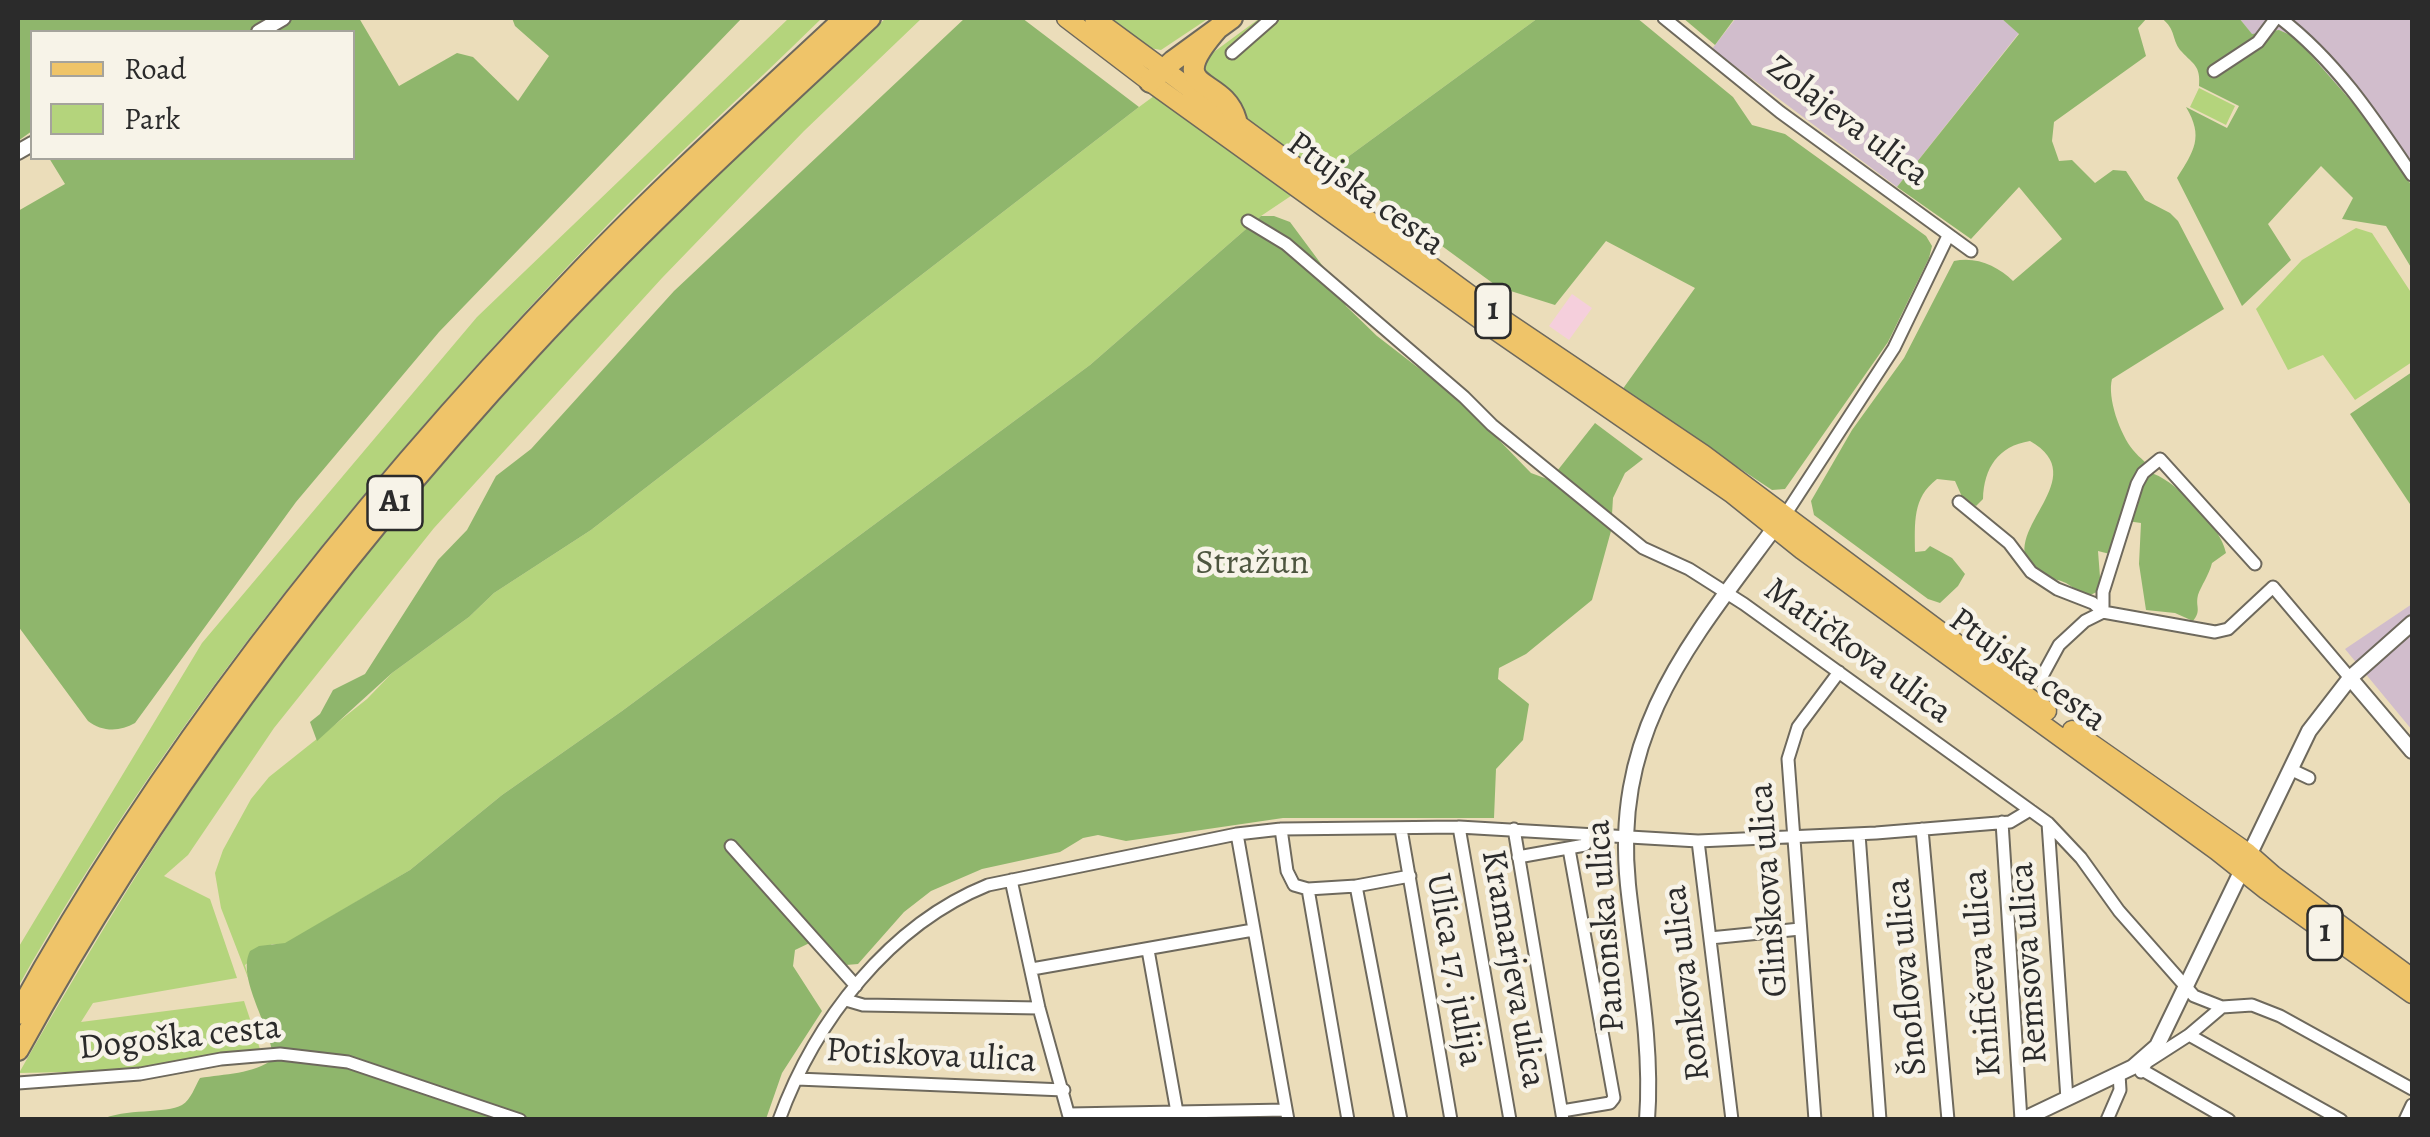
<!DOCTYPE html>
<meta charset="utf-8">
<style>
body{margin:0}
#map{position:relative;width:2430px;height:1137px;overflow:hidden;background:#ebddba;font-family:Alegreya,serif}
canvas{display:block}
.frame{position:absolute;inset:0;border:20px solid #2b2b2b;pointer-events:none}
.legend{position:absolute;left:30px;top:30px;width:325px;height:130px;box-sizing:border-box;background:#f7f3e8;border:2px solid #a5a39c;margin:0;padding:12px 18px;list-style:none;font-size:30px;color:#2b2b2b}
.legend li{display:flex;align-items:center;gap:20px;height:50px}
.legend b{width:50px;border:2px solid #a5a39c}
</style>
<div id="map">
<canvas width="2430" height="1137"></canvas>
<div class="frame"></div>
<ul class="legend">
<li><b style="height:12px;background:#efc469"></b>Road</li>
<li><b style="height:28px;background:#b4d47c"></b>Park</li>
</ul>
</div>
<script>
const ctx = document.querySelector('canvas').getContext('2d');
ctx.lineJoin = 'round';
function fill(path, color) { ctx.fillStyle = color; ctx.fill(path, 'evenodd'); }
function strokePath(path, color, width, dash) { ctx.strokeStyle = color; ctx.lineWidth = width; ctx.lineCap = dash ? 'butt' : 'round'; ctx.setLineDash(dash || []); ctx.stroke(path); }
function drawText(font, color, halo, rows, align = 'center') {
  ctx.font = font + ' Alegreya,serif'; ctx.lineWidth = 9; ctx.setLineDash([]); ctx.textBaseline = 'middle'; ctx.strokeStyle = halo; ctx.fillStyle = color; for (const [text, x, y, turn = 0] of rows) {
    ctx.save(); ctx.translate(x, y); ctx.rotate((+turn || 0) * Math.PI / 180); ctx.textAlign = isNaN(turn) ? turn : align; if (halo) ctx.strokeText(text, 0, 0); ctx.fillText(text, 0, 0); ctx.restore();
  }
}
const built = new Path2D(`
 M1572,294l20,14 -23,32 -20,-14z`);
const industrial = new Path2D(`
 M1736,18h265l18,15 -122,154 -185,-138z
 M2239,18h173v168l-46,-68 -71,-81 -16,-7 -27,5z
 M2412,604v126l-67,-81z`);
const green = new Path2D(`
 M789,18h33c-77,76 -159,148 -233,226 -216,227 -417,470 -571,743v-39l184,-305 275,-326z
 M886,18h36l-118,113 -142,147 -228,250 -160,200 -86,127 -24,21 46,23 27,79 -144,25 -12,19 163,-21 16,48 -145,22 -96,2c82,-143 166,-283 266,-415 128,-168 272,-327 423,-475 58,-57 118,-110 178,-165z
 M1103,18h106l-48,32 -17,-3z
 M1260,18h278l-204,149 -73,49 -171,149 -468,346 -120,84 -92,75 -125,74h-13l-27,21 5,18 -29,-75 -6,-35 8,-23 28,-51 18,-22 98,-78 25,-26 77,-56 25,-24 97,-63 548,-423z
 M2199,88l36,18 -9,19 -36,-18z
 M2356,228l16,5 40,61v68l-57,38 -32,-45 -35,15 -32,-61 46,-49z`);
const forest = new Path2D(`
 M18,18h341l40,68 58,-33 16,4 45,44 31,-45 -34,-30 -3,-8h230l-303,314 -143,170 -161,221c-15,9 -33,9 -47,-2l-70,-95v-415l47,-27 -16,-26h303v-126h-320v99l-14,10z
 M965,18h57l117,89 -548,423 -97,63 -25,24 -77,56 -75,68 -7,-19 10,-8 13,-24 32,-16 73,-114 29,-30 29,-54 35,-27 143,-158z
 M1538,18h99l96,79 19,28 33,9 141,102 6,10 -3,12 -41,84 -103,147 -13,1 -150,-100 73,-102 -89,-47 -51,64 -57,-18 -164,-120z
 M1683,18h52l-20,27z
 M2001,18h146l-9,10 8,28 -92,66 -2,19 7,20 13,-1 23,23 18,-13 13,1 19,29 25,13 8,8 46,88 -112,70c-5,19 8,55 21,71 8,10 14,11 21,24 24,9 68,54 72,79l-14,10c-3,12 -11,23 -14,32 -3,12 4,15 -5,26l-18,-8 -29,-3 -7,-46 2,-41 -21,-3 -10,34 -12,-3 3,39 -15,7c-7,-5 -13,-10 -20,-14 -13,-6 -25,-4 -35,-16 -31,-38 64,-89 -1,-126 -32,5 -46,27 -47,58l-7,7 -13,-7 -8,-18 -18,-2c-25,19 -22,44 -22,73l10,-1 5,-5 22,12 13,16 -7,12 -18,17 -12,-4 -114,-84 -3,-14 41,-71 52,-72 50,-97c22,-5 44,5 59,20l49,-42 -43,-52 -48,52 -74,-52 122,-153z
 M2161,18h78l13,16 27,-4 16,7 71,81 46,68v83l-26,-43 -44,-7 11,-21 -32,-32 -53,58 23,36 -49,46 -65,-128c17,-27 27,-41 9,-71l41,21 12,-22 -40,-20c2,-20 -6,-22 -17,-34 -11,-11 -5,-23 -21,-34z
 M1261,216h13l16,6 49,66 7,18 31,30 83,64 71,73 19,7 45,-57 48,36 -18,14 -12,25 -2,33 -19,69 -66,54 -27,14 -1,11 31,25 -6,36 -27,29 -2,49h-211l-157,23 -28,-6 -15,3 -23,14 -78,17 -51,22 -27,21 -46,52 -12,1 -26,-27 -25,12 -2,16 29,45 -40,62 -16,46 -666,1c25,-12 66,-6 82,-15 9,-5 13,-19 18,-27 24,-4 54,-4 73,-19 -1,-32 -37,-80 -23,-108l9,-5 26,-3 125,-73 92,-75 120,-84 468,-346z
 M2412,372v135l-62,-93z`);
const minor = new Path2D(`
 M1664,18l116,94 191,139
 M2280,18c56,43 93,99 132,157
 M1232,53l40,-35
 M2214,71l44,-29 18,-24
 M1248,221l38,23 178,153 28,28 151,123 46,21 55,35 304,219 33,35 38,53 75,85 28,11
 M1959,502l50,41 22,29 26,17 36,14 10,9
 M1785,515l109,-167 54,-112
 M2103,612v-20l34,-108 6,-11 17,-14 95,105
 M2040,680l19,-35 26,-24 18,-9 112,20 13,-3 45,-42 77,91
 M2290,769l19,9
 M2002,822l19,298
 M2048,823l19,276
 M1459,827l51,293
 M1281,829l6,42 7,14 14,4 48,-3 45,234
 M1401,829l50,291
 M1514,829l49,291
 M1922,829l26,291
 M1237,834l51,286
 M1859,834l21,286
 M1698,841l34,279
 M731,846l125,140
 M1518,857l67,-12 3,-9
 M1011,880l28,128 31,112
 M1356,886l54,-10
 M1308,889l40,231
 M1710,938l90,-9
 M1148,950l29,162
 M1032,969l221,-39
 M846,1000l17,5 176,3
 M2189,1035l152,85
 M2137,1067l92,53
 M2141,1072l6,-10 42,-27 33,-28 30,-2 28,11 132,73
 M797,1079l267,11
 M18,1083l122,-9 81,-15 59,-5 68,8 172,58
 M1562,1111l48,-8 4,-5 -45,-249
 M1069,1114l217,-4
 M779,1120c36,-99 110,-195 209,-235l249,-51 44,-5 178,-2 239,14 178,-8 134,-11 20,-12
 M1815,1120l-27,-361 10,-32 41,-55
 M2107,1120l13,-30 -1,-16
 M2405,1120l7,-15`);
const tertiary = new Path2D(`
 M259,32l24,-14
 M18,152l14,-8
 M2350,678l62,73
 M1647,1120c6,-78 -11,-159 -19,-235 -16,-157 64,-245 150,-362
 M2022,1120l111,-53 24,-21 152,-315 41,-53 62,-55`);
const primary = new Path2D(`
 M1066,18l84,64 339,244 242,167 71,57 415,301 49,39 146,104
 M1094,18l413,304 196,132 344,257
 M2072,730l176,123 25,22 139,103`);
const motorway = new Path2D(`
 M1219,27c-60,68 4,46 17,93
 M1150,82l23,-21 59,-43
 M18,1014c149,-271 346,-517 560,-740 85,-89 177,-172 267,-256
 M18,1050c139,-254 315,-487 511,-700 108,-117 225,-224 341,-332`);
const shields = [
 [1493,311,35],
 [395,503,55],
 [2325,933,35]
];
const shieldNames = [
 ["1",1493,311],
 ["A1",395,503],
 ["1",2325,933]
];
const streetNames = [
 ["Zolajeva ulica",1847,122,37],
 ["Ptujska cesta",1365,195,36],
 ["Matičkova ulica",1857,652,36],
 ["Ptujska cesta",2027,671,36],
 ["Glinškova ulica",1770,890,-94],
 ["Panonska ulica",1607,926,-94],
 ["Remsova ulica",2030,963,-94],
 ["Kramarjeva ulica",1512,969,80],
 ["Ulica 17. julija",1453,970,80],
 ["Knifičeva ulica",1984,973,-94],
 ["Šnoflova ulica",1908,977,-95],
 ["Ronkova ulica",1688,983,-97],
 ["Dogoška cesta",180,1039,-6],
 ["Potiskova ulica",931,1057,3]
];
const parkNames = [
 ["Stražun",1252,564]
];
fill(built, '#f5cfdc');
fill(industrial, '#d1bdcc');
fill(green, '#b4d47c');
fill(forest, '#8fb66c');
strokePath(minor, '#6e695d', 15);
strokePath(tertiary, '#6e695d', 18);
strokePath(primary, '#6e695d', 21);
strokePath(motorway, '#6e695d', 24);
strokePath(minor, '#fff', 11);
strokePath(tertiary, '#fff', 14);
strokePath(primary, '#efc469', 18);
strokePath(motorway, '#efc469', 20);
for (const [x, y, w] of shields) { const box = new Path2D(); box.roundRect(x - w / 2, y - 27, w, 54, 8); ctx.fillStyle = '#f7f3e8'; ctx.fill(box); strokePath(box, '#2b2b2b', 2.5); }
drawText('bold 32px', '#2b2b2b', null, shieldNames);
drawText('35px', '#2b2b2b', '#f7f3e8', streetNames);
drawText('35px', '#4d553f', '#f7f3e8', parkNames);
</script>
